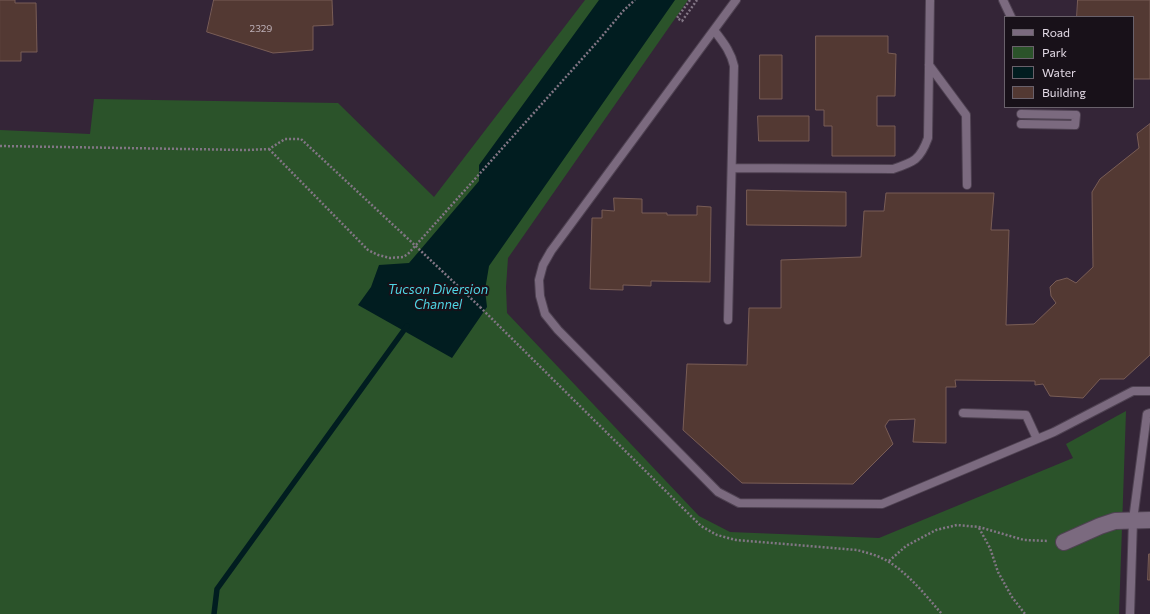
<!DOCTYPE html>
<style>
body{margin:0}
#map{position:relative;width:1150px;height:614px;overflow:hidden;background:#342537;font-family:Commissioner,sans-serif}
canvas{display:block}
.legend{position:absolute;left:1004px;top:16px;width:130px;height:92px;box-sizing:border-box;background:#181119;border:1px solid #69616b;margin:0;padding:5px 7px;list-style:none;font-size:12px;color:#e2d9e5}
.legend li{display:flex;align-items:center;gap:8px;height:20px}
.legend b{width:20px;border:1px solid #69616b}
</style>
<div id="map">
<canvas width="1150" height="614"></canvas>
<ul class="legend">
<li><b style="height:5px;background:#7b6a7f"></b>Road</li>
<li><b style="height:11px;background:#2b532a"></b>Park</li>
<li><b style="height:11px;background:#011d20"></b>Water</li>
<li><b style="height:11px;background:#533933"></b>Building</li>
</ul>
</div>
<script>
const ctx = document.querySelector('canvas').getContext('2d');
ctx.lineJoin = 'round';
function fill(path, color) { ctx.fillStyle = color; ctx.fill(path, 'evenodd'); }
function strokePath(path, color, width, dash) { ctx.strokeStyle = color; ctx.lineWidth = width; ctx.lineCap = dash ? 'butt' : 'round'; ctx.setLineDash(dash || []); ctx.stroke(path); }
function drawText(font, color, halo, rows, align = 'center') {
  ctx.font = font + ' Commissioner,sans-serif'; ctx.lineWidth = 4; ctx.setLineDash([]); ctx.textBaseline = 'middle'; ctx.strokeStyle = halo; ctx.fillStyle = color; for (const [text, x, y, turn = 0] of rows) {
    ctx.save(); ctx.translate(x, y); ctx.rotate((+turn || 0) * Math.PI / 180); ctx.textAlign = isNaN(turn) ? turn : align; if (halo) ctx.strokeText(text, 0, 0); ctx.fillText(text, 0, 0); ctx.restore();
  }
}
const green = new Path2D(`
 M585,0h103l-180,258 -2,29 1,26 192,203 31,16 149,6 194,-80 -7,-14 60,-33 -7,203h-1119v-484l90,4 4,-35 244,4 96,94z`);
const water = new Path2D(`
 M599,0h76l-186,266 -4,24 2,17 -35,51 -94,-53 13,-18 8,-22 30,-2 70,-82v-16z`);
const stream = new Path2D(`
 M214,614l3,-25 190,-263`);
const building = new Path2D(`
 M0,0h15v3h21l1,49h-16v9h-21z
 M214,0h118l1,25 -20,1v24l-40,3 -66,-21z
 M1078,0h72v79h-17v-62h-56z
 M816,36h72v17l8,1 -1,42h-18v30h18v30h-63v-30h-8v-16h-8z
 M760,55h22v44h-22z
 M758,116h51v25h-50z
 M1150,124v231l-26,24h-24l-17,19 -33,-2 -7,-12 -8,1v-4l-80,-1 1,7h-10v56l-33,-1 2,-23 -26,1 -4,6 8,18 -40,40 -111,-1 -59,-53 4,-66 60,1 2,-57h32v-48l80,-3 3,-46h20l2,-18h108l-3,37h18l-3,95 28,-1 22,-21 -5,-7 -1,-9 6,-6 11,-3 9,5 17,-16 -1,-75 8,-13 39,-31 -2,-14z
 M747,190l99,2v34l-99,-1z
 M614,198l28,1v14h25v2h30v-9l14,1 -1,75 -59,-1v5l-28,-1v5l-33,-1 2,-71h10v-8l12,1z
 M1149,554h1v26h-2z`);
const path = new Path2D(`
 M690,0l-13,18 5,3 15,-21
 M0,146l247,4 22,-1 16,-10h16l103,96
 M269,149l99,101 10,5 12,3 13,-1 5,-3 190,-213 26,-31 11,-10
 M480,307l221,219 16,9 19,5 121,10c11,3 23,6 32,12 21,13 37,34 53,52
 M979,528l11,20 8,24 14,25 13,17
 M889,561l17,-15 30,-16 21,-5 22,2 45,13 24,1`);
const service = new Path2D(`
 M736,0l-185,251 -8,14 -4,15 1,16 5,18 13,16 160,162 21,11 143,1 172,-72 79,-41h17
 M1003,0l8,17
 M714,30c8,11 17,21 20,36l-6,254
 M929,65l37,50 1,70
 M1021,124l54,1 1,-10 -55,-1
 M732,168l161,1c21,-7 27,-9 35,-31l2,-138
 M963,413l63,2 11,24
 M1130,614l3,-94 14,-106 3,-1`);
const minor = new Path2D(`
 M1064,542l36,-16 15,-5 35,-1`);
const pathBridge = new Path2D(`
 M404,235l76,72`);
const numberNames = [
 ["2329",261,29]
];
const waterNames = [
 ["Tucson Diversion",438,290],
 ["Channel",438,305]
];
fill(green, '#2b532a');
fill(water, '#011d20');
strokePath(stream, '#011d20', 5.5);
fill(building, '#533933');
strokePath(building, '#795d56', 1);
strokePath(service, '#4f4252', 10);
strokePath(minor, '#4f4252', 18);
strokePath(path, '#827685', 2.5, [2, 2]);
strokePath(service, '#7b6a7f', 8);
strokePath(minor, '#7b6a7f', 16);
strokePath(pathBridge, '#827685', 2.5, [2, 2]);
drawText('10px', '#beb1b8', null, numberNames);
drawText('italic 13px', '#4fd5e4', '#181119', waterNames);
</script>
